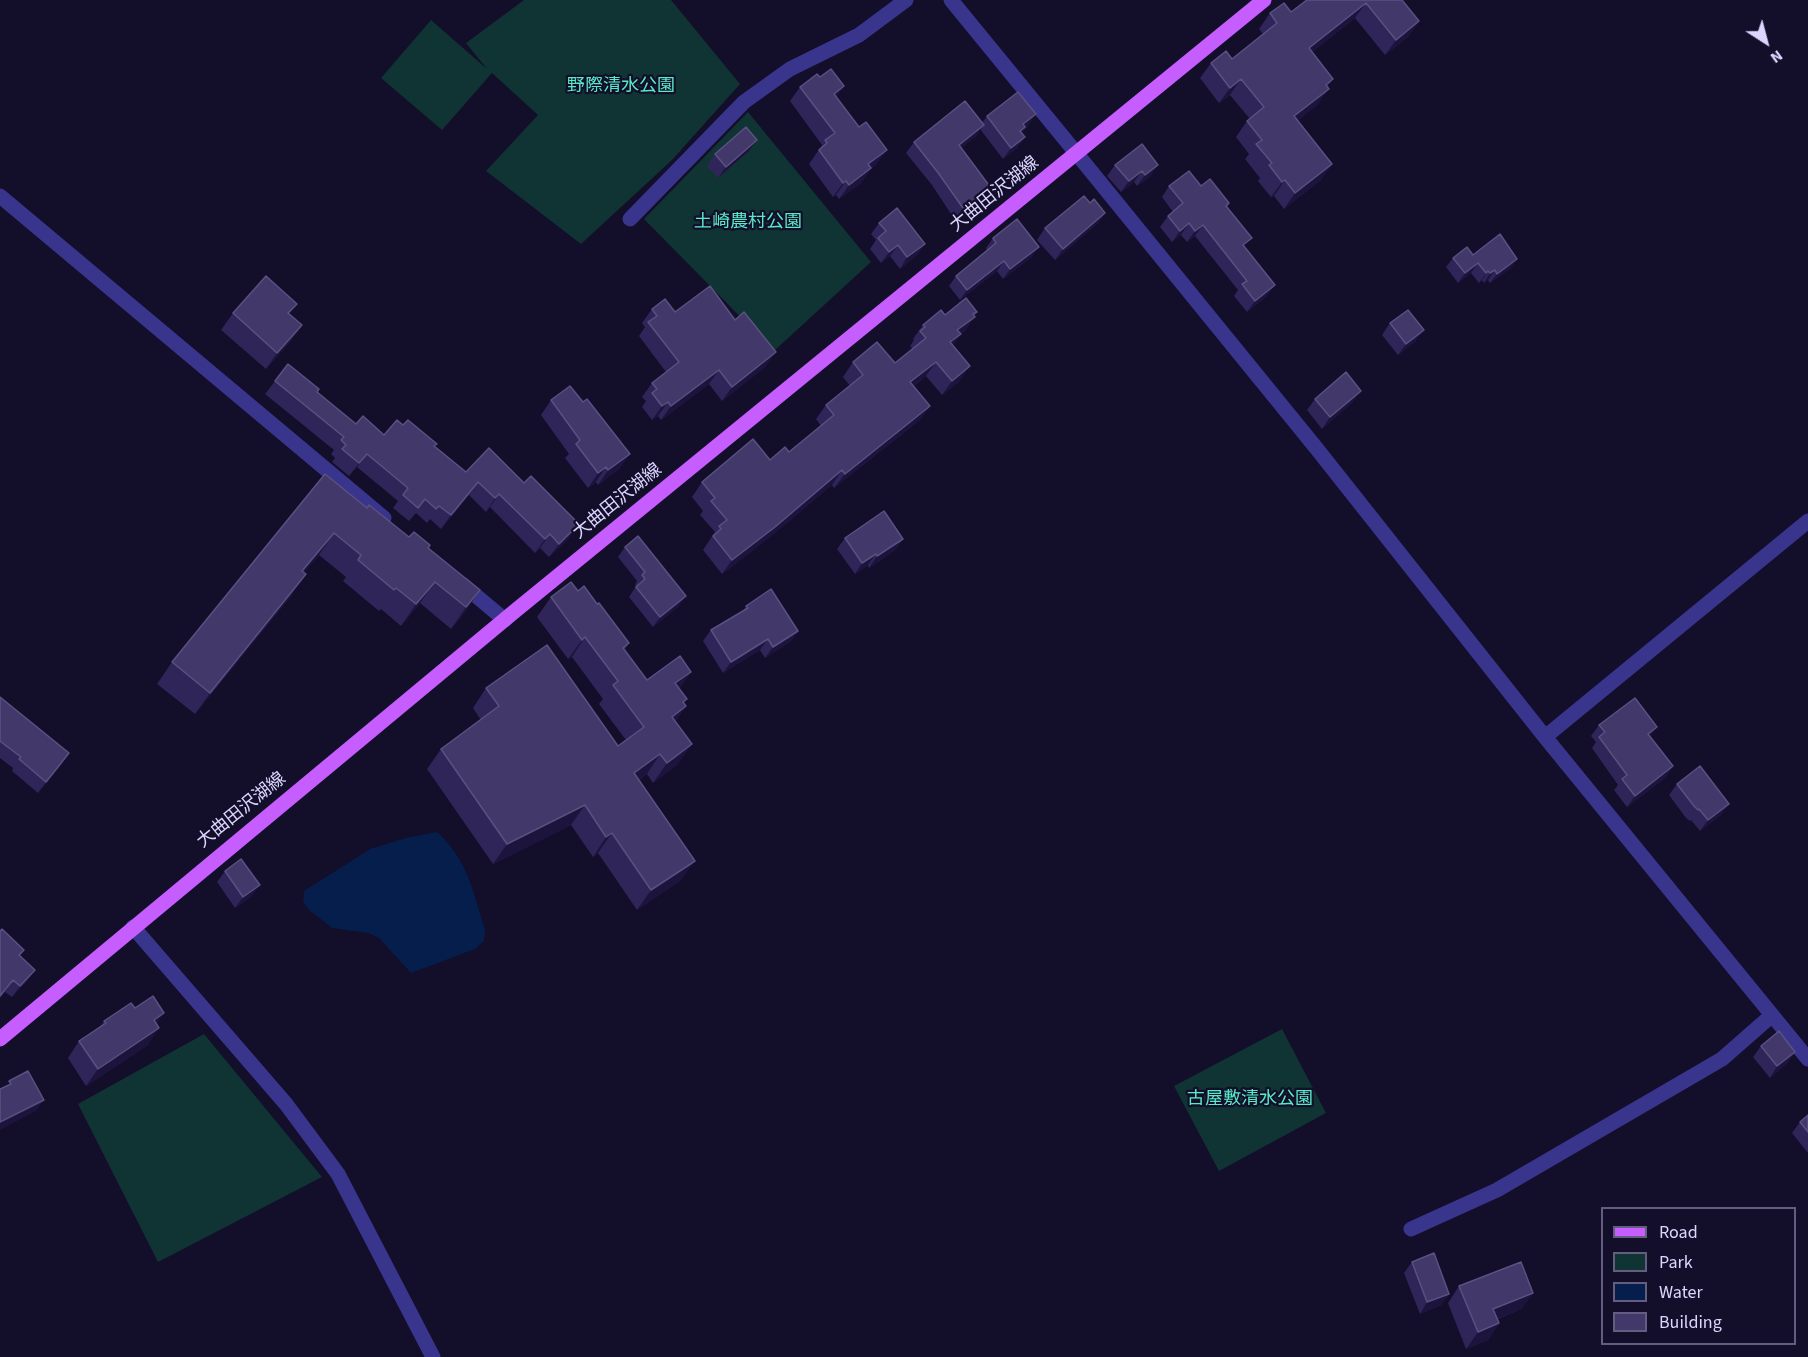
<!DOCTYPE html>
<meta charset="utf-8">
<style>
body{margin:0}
#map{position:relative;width:1808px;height:1357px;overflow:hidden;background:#130e2a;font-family:"Source Sans 3",sans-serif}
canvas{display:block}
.legend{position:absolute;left:1601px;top:1207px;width:195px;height:138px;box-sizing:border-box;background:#130e2a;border:2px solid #635e7f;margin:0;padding:8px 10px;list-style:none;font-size:18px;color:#dcd6ff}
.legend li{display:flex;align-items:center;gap:12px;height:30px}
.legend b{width:30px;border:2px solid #635e7f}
.north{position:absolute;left:1736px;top:12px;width:60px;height:60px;-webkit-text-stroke:4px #130e2a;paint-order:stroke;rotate:144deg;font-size:16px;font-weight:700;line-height:24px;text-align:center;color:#dcd6ff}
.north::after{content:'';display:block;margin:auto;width:21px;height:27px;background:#dcd6ff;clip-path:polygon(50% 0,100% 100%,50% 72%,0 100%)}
</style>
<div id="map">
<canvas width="1808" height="1357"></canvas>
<ul class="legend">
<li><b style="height:8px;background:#c55dff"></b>Road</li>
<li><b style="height:16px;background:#103433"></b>Park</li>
<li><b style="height:16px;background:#061e4b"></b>Water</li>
<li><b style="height:16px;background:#42386a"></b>Building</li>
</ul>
<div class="north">N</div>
</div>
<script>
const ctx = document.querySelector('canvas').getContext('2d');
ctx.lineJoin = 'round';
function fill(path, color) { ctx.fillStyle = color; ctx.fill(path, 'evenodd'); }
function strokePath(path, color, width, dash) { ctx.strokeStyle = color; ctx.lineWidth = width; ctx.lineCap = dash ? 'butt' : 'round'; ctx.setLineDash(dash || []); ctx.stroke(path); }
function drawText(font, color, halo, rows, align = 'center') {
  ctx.font = font + ' "Source Sans 3","Noto Sans JP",sans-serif'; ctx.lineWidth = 4.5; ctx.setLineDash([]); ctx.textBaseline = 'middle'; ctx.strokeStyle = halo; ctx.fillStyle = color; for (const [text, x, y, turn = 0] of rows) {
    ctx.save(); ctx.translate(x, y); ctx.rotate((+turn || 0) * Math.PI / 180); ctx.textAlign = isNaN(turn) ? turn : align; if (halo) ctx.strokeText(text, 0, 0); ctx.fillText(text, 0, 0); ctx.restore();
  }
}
const green = new Path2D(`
 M524,0h147l69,84 -68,76 -91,84 -95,-73 52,-56 -46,-42 -50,57 -61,-52 50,-58 56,49 -21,-26z
 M748,112l123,150 -97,89 -130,-132z
 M1282,1029l44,84 -107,58 -45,-85z
 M204,1034l118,143 -164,85 -80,-158z`);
const water = new Path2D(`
 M437,832c31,28 36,60 48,98l-1,11 -9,8 -64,24 -32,-35 -11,-5 -36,-5 -23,-18 -6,-9 1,-10 66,-42 36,-11z`);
const minor = new Path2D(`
 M1077,154l240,295 228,288 263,322
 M0,196l384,322
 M630,219l114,-117 46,-33 69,-34 47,-35
 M462,584l43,36
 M1545,737l263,-216
 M133,927l153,177 52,70 95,183
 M1411,1229l86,-39 225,-131 49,-43`);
const tertiary = new Path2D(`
 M951,0l126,154`);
const primary = new Path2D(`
 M0,1039l515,-428 749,-611`);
const wall = new Path2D(`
 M1307,0h95l17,21 -11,16 -23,18 -30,-37 -43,34 21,27 -6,8 -9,17 -21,17 35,43 -11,16 -37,29 -10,-13 -3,1 -13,-16 2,-3 -15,-19 4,-5 -13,-17 11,-16 3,-2 -20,-24 -11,8 -19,-25 11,-15 21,-4 31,-25 -4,-5 11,-16 21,-1z
 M820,77l24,9 -8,11 41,67 -7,6 -9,13 -22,16 -3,-4 -3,2 -24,-33 13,-19 -32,-44 10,-14z
 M987,116l41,10 -7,7 4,4 -8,11 -14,11 -23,-30 -4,7 -15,12 30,40 -8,11 -28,21 -23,-35 -26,-32 8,-11 68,-19z
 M1142,144l8,33 -13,9 -3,-4 -13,10 -14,-16 8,-11z
 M749,151l-31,27 -11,-12 8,-12z
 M1169,186h32l28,17 -2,4 40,89 -20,16 -13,-16 4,-6 -43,-54 -8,6 -6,-7 -9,7 -12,-15 8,-11 5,-4 -11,-15z
 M1090,203l15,10 -8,11 -42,36 -18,-20 8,-12z
 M879,223l46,21 -8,11 -17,14 -10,-13 -9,7 -11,-14 6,-9 -5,-6z
 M993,238l39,19 -29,22 -6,-8 -37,29 -11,-14 7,-10 31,-26 -1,-2z
 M1473,255l38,13 -21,15 -2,-3 -4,3 -2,-3 -3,3 -8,-10 -13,10 -12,-16 7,-9z
 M297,304l-8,10 13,11 -12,17 -24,27 -45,-39 12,-17z
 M652,309l23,3 91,54 -44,35 -13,-17 -48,36 -3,-4 -6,4 -10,-13 4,-6 -4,-4 10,-14 14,-11 -27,-36 6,-9 -3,-4z
 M977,312l-12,19 -5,3 -7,11 7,36 -18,14 -16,-19 -12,10 16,20 -10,14 -86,68 -2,-3 -67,56 -43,33 -19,-24 12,-18 -15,-17 3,-4 -11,-14 10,-15 68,-22 19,-8 32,-26 -5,-7 10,-14 24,-19 -7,-9 10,-15 42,1 18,-14 -3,-3 4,-6 -1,-1 10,-14 22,-10z
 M1390,323l26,18 -18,14 -16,-20z
 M275,381l42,11 39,32 28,11 19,-10 32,21 31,26 103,66 -20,19 -9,-9 -5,5 -45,-46 -4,5 -17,-17 -28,34 -11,-10 -3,4 -11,-10 -7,8 -16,-13 5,-7 -41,-34 -8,9 -17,-14 3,-4 -4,-4 3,-4 -69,-56z
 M1315,399l38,3 -31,27 -15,-19z
 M551,400l32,2 47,52 -11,15 -21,16 -2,-3 -8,6 -23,-30 4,-4 -28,-39z
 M325,474l42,34 42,29 20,11 51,42 -15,22 -14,17 -31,-26 -19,23 -20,-17 -2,2 -36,-30 3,-4 -27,-22 -15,17 -13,24 -96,118 -38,-30 15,-22z
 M845,538l58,1 -8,11 -26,18 -1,-3 -13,9 -18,-25z
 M625,547l54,59 -26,21 -24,-30 7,-11 -1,-1 2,-4 -19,-24z
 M578,591l51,52 -4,6 22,31 44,-8 -12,17 8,10 -3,4 2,3 -11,16 3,42 -25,19 -6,-9 -8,6 42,100 -44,30 -39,-57 -5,4 -22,-32 -78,39 -66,-95 14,-20 40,-29 -8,-12 13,-20 132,58 8,-6 -27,-36 4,-5 -31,-42 -4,2 -31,-42 14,-20z
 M746,606l52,25 -8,11 -25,16 -5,-8 -37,23 -20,-32 8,-11 32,-19z
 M0,697l62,67 -24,29 -26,-22 1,-3 -13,-10z
 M1599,725l58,2 -7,9 23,30 -8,12 -38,29 -13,-17 4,-5 -26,-37 4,-6 -5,-6z
 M1677,784l44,31 -21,16 -9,-11 -1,1 -4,-3 -17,-23z
 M225,871l27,25 -17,12 -18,-26z
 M0,931l24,19 -4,6 15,14 -8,11 -15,16 -7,-5 -5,6z
 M104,1021l53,3 -9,21 -62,41 -18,-28 11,-17 20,-13z
 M1761,1046l34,6 -8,11 -17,15 -17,-21z
 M1808,1115v38l-16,-20 8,-11z
 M1412,1262l37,32 -8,11 -21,9 -16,-41z
 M1459,1286l74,7 -12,16 -23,10 1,4 -11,17 -22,9 -18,-46z`);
const shadedWall = new Path2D(`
 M1366,3l-11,15 -57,45 11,-15z
 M1419,21l-11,16 -23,18 11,-15z
 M1241,79l-11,16 -11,8 11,-15z
 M1333,79l-10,15 6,-5 -11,15 -35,28 11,-16 32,-31z
 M844,86l-10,15v-7z
 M1036,114l-8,12 -3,2 -7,10 5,-14z
 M984,125l-8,11 -25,20 8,-11z
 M1025,137l-8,11 -14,11 8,-11z
 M757,140l-8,11 -31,27 8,-11z
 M887,150l-10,14 -7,6 -9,13 -22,16 10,-14 19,-21z
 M1332,164l-11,16 -37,29 11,-16z
 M1158,165l-8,12 -13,9 8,-11z
 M1142,171l-8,11 -13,10 8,-11z
 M1285,180l-11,16 -3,1 11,-15z
 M846,181l-10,14 -3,2 10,-14z
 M991,188l-8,11 -28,21 8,-12z
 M1105,213l-8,11 -42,36 8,-11z
 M1189,223l-8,12 -9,7 8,-11z
 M1203,225l-8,11 -8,6 8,-11z
 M925,244l-8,11 -17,14 7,-12z
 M898,245l-8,11 -9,7 8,-11z
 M1039,247l-7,10 -29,22 7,-10z
 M1517,259l-6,9 -21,15 7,-9z
 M1004,261l-7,10 -37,29 7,-10z
 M1478,263l-7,10 -13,10 7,-10z
 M1495,270l-7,10 -4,3 6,-10z
 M1488,271l-6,9 -3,3 7,-10z
 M1275,285l-8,11 -20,16 8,-11z
 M977,312l-5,7 3,-2 -10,14 -18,13 10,-14z
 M302,325l-12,17 -24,27 11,-16z
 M1424,330l-8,11 -18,14 8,-11z
 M961,334l-10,15 -1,-7z
 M776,352l-10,14 -44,35 10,-14z
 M936,362l-10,14 -26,21 10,-15z
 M970,366l-10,15 -18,14 10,-14z
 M719,370l-10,14 -48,36 10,-14z
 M1361,391l-8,11 -31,27 8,-12z
 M668,402l-10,14 -6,4 10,-14z
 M930,406l-10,14 -86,68 11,-14z
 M367,454l-10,13 -8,9 10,-13z
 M630,454l-11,15 -21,16 10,-15z
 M606,467l-10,15 -8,6 10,-15z
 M842,470l-10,15 -67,56 -43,33 10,-14z
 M478,482l-9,13 -28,34 10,-14z
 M499,494l-9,13 -4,5 9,-14z
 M579,524l-10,14 -20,19 10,-13z
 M334,533l-15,22 -32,38 15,-22z
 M550,534l-10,14 -5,5 10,-14z
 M903,539l-8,11 -26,18 8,-12z
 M876,554l-8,11 -13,9 7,-11z
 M306,574l-15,22 -96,118 15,-21z
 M435,582l-15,21 -19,23 15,-22z
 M480,590l-15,22 -14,17 15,-22z
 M686,596l-7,10 -26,21 7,-10z
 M798,631l-8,11 -25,16 8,-11z
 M585,637l-13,20 -4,2 14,-19z
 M768,639l-8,11 -37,23 8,-11z
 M691,672l-13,19 -3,-8z
 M687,699l-10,15 9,-8 -14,20 -14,11 25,-35z
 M1657,727l-8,11 -1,-4z
 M692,744l-14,20 -25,19 14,-20z
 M69,753l-7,11 -24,29 8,-11z
 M660,754l-13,20 -27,19 14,-20z
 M1673,766l-8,12 -38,29 8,-11z
 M1729,804l-8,11 -21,16 8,-11z
 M585,805l-14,20 -78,39 14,-20z
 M612,833l-14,20 -5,4 13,-20z
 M695,861l-14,19 -44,30 14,-20z
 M260,885l-8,11 -17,12 8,-11z
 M35,970l-8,11 -15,16 8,-11z
 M13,980l-8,12 -5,6v-2z
 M164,1013l-11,17 1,-10z
 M159,1028l-11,17 -62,41 12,-17z
 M1795,1052l-8,11 -17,15 7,-12z
 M44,1100l-8,11 -36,19v-8z
 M1533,1293l-12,16 -39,16 11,-16z
 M1449,1294l-8,11 -21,9 7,-12z
 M1499,1323l-11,17 -22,9 12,-17z`);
const building = new Path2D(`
 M1307,0h95l17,21 -23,19 -30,-37 -57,45 24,31 -7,6 3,4 -35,27 38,48 -37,29 -10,-13 -3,2 -13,-17 3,-2 -16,-19 6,-4 -15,-19 17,-14 -23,-28 -11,9 -19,-25 15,-12 6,8 45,-36 -7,-10 14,-10 7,9z
 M831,69l13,17 -10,8 25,33 7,-5 21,28 -19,14 3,4 -22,17 -3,-4 -3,2 -24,-33 8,-7 -2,-3 10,-7 -35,-46 17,-13 3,3z
 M1018,92l18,22 -13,10 2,3 -5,4 5,6 -14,11 -24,-32z
 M965,101l19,24 -25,20 32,43 -28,20 -24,-34 -25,-32z
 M746,127l11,13 -31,27 -11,-13z
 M1142,144l16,21 -13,10 -3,-4 -13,10 -14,-16z
 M1189,171l12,15 9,-7 19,24 -3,3 26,32 -9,7 32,40 -20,16 -13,-17 5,-3 -44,-56 -8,6 -6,-8 -9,8 -12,-15 15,-13 -14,-17z
 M1084,196l6,7 4,-4 11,14 -42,36 -18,-21z
 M897,208l28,36 -18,13 -9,-12 -9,7 -11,-14 8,-7 -7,-8z
 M1017,219l22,28 -29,22 -6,-8 -37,29 -11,-14 40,-33 -3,-5z
 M1500,234l17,25 -20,15 -2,-4 -5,3 -2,-2 -2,2 -8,-10 -13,10 -12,-15 14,-11 6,8z
 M266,276l31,28 -9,9 14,12 -25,28 -44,-40z
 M710,286l25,34 9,-8 32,40 -44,35 -13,-17 -48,36 -3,-4 -6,4 -10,-13 5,-4 -5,-6 27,-21 -31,-40 9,-6 -5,-7 13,-10 10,13z
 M966,298l11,14 -4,2 2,3 -18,13 4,4 -11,8 20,24 -18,15 -16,-19 -26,20 20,24 -85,68 -3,-4 -67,57 -43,33 -19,-24 8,-7 -2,-3 8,-6 -16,-19 4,-3 -13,-16 51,-43 17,21 15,-13 4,5 45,-37 -8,-10 37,-30 -10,-13 24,-20 18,21 31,-25 -6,-7 5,-4 -2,-2 18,-15 4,5z
 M1408,310l16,20 -18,14 -16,-21z
 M288,364l31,25 -2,3 39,32 7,-8 21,19 13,-15 6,5 5,-5 29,24 -3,2 32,26 23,-24 35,35 7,-7 48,48 -20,20 -9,-10 -5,5 -46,-45 -4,4 -17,-16 -27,33 -12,-9 -3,3 -11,-10 -7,9 -15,-13 5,-7 -41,-34 -8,9 -17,-14 4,-4 -5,-5 3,-3 -69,-56z
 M1346,372l15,19 -31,26 -15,-18z
 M570,386l13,16 4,-3 43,55 -22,16 -2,-3 -8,6 -22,-29 4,-4 -29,-40z
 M325,474l42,34 2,-3 40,32 5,-5 16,13 -2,3 52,42 -14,17 -31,-25 -19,22 -20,-16 -2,2 -36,-30 3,-5 -27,-22 -32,38 4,3 -96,119 -38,-31z
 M884,511l19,28 -26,17 -1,-2 -14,9 -17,-25z
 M638,536l48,60 -26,21 -24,-30 9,-8 -3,-4 3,-3 -20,-25z
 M571,582l7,9 6,-5 13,18 2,-1 30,40 -6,5 24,32 33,-24 11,16 -16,11 12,16 -4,3 3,4 -14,11 20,27 -25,19 -7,-9 -26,19 61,88 -44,29 -39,-57 -6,4 -21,-32 -78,39 -66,-95 58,-43 -13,-18 61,-43 71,101 26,-19 -31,-42 5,-4 -33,-44 -3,3 -31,-43z
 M771,589l27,42 -25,16 -5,-8 -37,23 -20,-32 37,-22 -2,-2z
 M0,697l69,56 -23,29 -27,-23 2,-2 -21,-16z
 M1635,698l22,29 -9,7 25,32 -38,30 -13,-17 5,-4 -28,-38 6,-5 -6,-7z
 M1700,766l29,38 -21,16 -9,-11 -1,1 -4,-4 -17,-22z
 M241,859l19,26 -17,12 -18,-26z
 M2,929l22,21 -5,5 16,15 -15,16 -7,-6 -13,16v-65z
 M153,996l11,17 -10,7 5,8 -61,41 -19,-28 27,-18 -2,-2 27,-18 4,5z
 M1779,1031l16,21 -18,14 -16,-20z
 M28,1071l16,29 -44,22v-33l11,-5 -2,-3z
 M1808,1115v17l-8,-10z
 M1434,1253l15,41 -22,8 -15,-40z
 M1521,1262l12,31 -40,16 6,14 -21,9 -19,-46z`);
const parkNames = [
 ["野際清水公園",621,87],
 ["土崎農村公園",748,223],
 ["古屋敷清水公園",1250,1100]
];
const streetNames = [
 ["大曲田沢湖線",995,195,-39],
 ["大曲田沢湖線",618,502,-39],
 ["大曲田沢湖線",242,811,-39]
];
fill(green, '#103433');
fill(water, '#061e4b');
strokePath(minor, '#39358d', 15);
strokePath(tertiary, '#39358d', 15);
strokePath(primary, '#c55dff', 15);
fill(wall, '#302559');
fill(shadedWall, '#1d143e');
fill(building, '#42386a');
strokePath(building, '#5a5182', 1.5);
drawText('18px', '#57eac7', '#130e2a', parkNames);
drawText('18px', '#dcd6ff', '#130e2a', streetNames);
</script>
